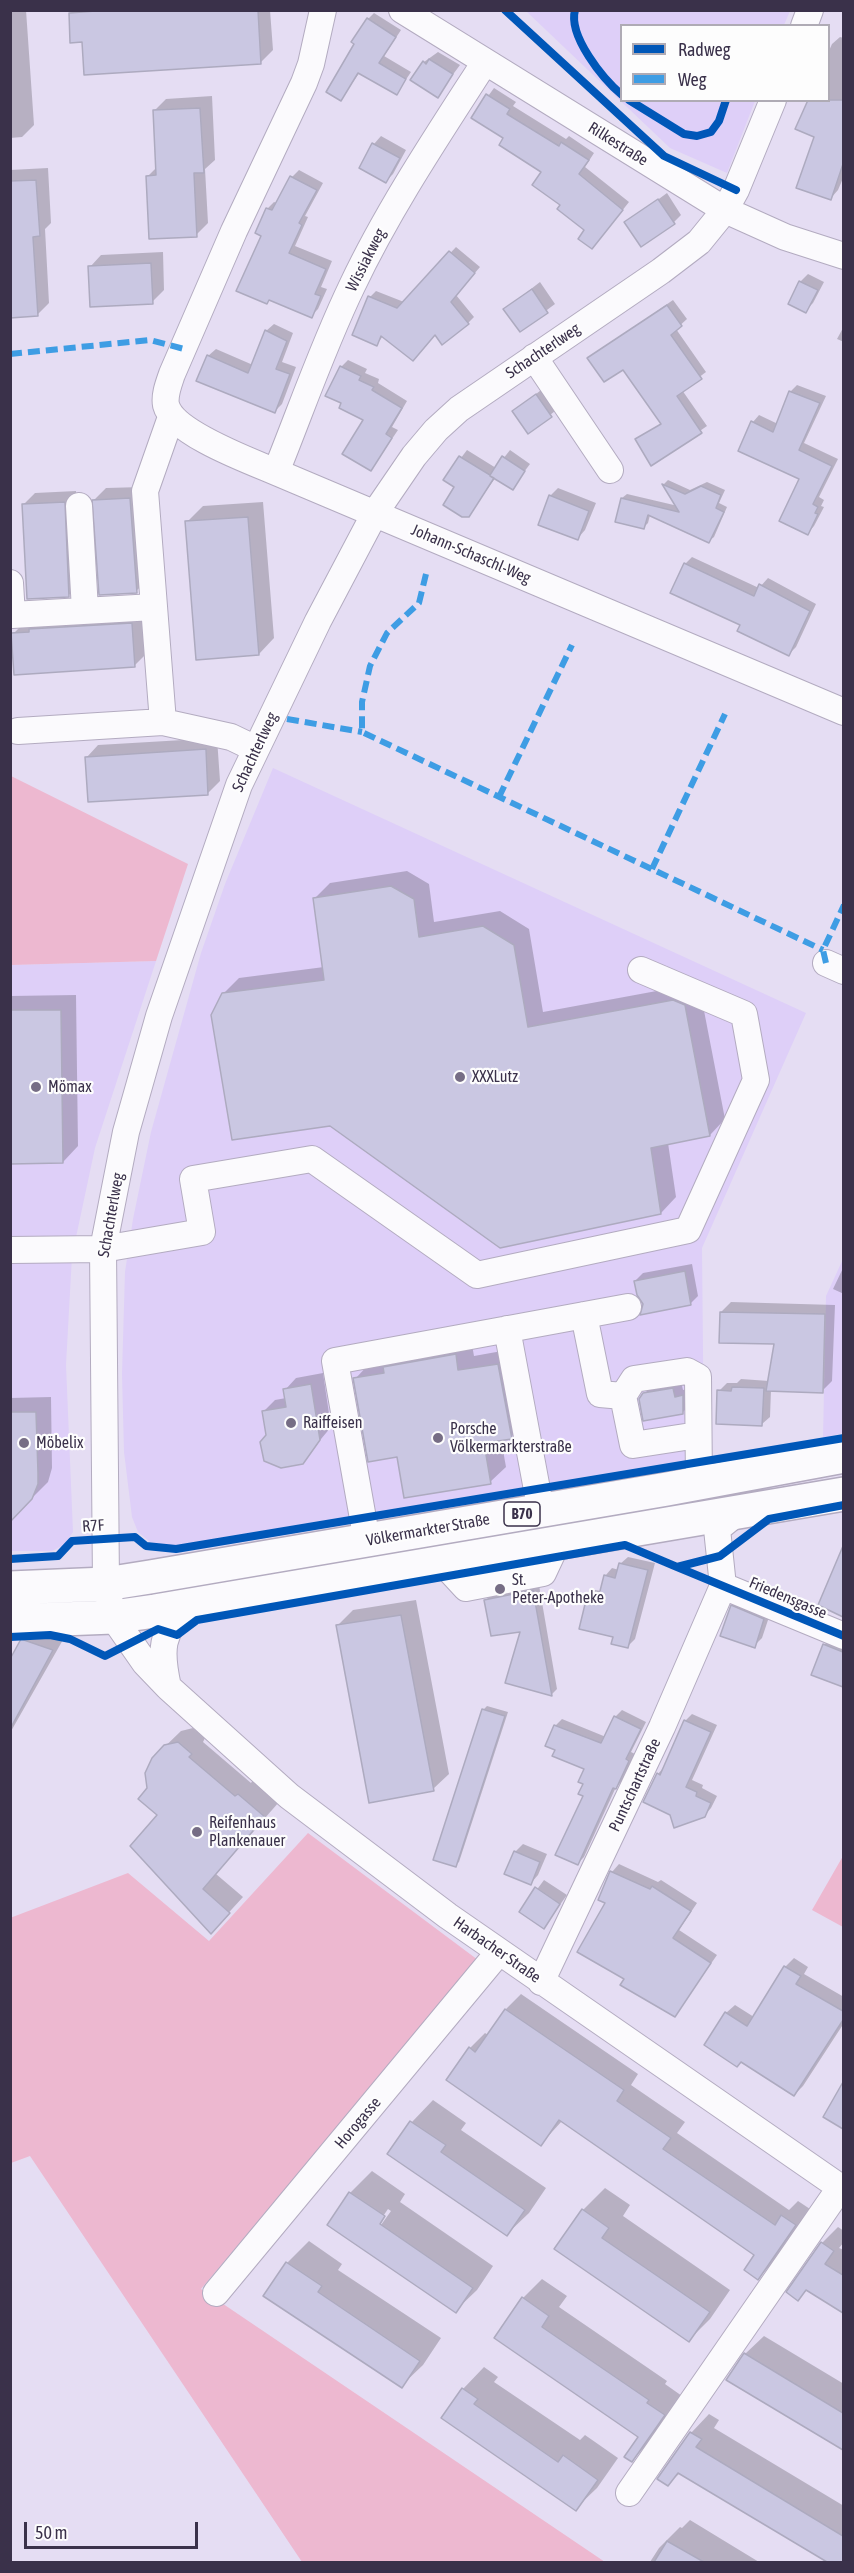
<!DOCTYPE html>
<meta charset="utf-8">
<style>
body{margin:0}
#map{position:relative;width:854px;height:2573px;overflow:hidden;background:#e5ddf3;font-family:"Asap Condensed",sans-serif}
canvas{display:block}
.frame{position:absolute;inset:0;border:12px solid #3a314a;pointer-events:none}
.legend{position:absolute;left:620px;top:24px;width:210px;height:78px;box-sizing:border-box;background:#fdfdfd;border:2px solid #afabb5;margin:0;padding:8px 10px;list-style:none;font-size:18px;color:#3a314a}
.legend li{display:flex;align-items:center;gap:12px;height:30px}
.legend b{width:30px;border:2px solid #afabb5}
.scale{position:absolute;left:24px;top:2522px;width:174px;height:27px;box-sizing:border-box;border:3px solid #3a314a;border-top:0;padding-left:8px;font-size:18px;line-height:21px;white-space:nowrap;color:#3a314a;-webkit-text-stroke:4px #fdfdfd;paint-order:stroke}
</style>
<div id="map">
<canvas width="854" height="2573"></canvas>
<div class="frame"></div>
<ul class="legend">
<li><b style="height:8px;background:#0057b8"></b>Radweg</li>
<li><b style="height:8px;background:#3e9de4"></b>Weg</li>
</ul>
<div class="scale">50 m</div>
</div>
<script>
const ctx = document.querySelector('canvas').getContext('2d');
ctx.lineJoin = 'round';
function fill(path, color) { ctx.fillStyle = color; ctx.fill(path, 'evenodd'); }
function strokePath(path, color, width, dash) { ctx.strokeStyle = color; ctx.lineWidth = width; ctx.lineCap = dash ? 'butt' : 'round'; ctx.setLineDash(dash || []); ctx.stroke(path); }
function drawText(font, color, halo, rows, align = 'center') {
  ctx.font = font + ' "Asap Condensed",sans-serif'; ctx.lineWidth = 4.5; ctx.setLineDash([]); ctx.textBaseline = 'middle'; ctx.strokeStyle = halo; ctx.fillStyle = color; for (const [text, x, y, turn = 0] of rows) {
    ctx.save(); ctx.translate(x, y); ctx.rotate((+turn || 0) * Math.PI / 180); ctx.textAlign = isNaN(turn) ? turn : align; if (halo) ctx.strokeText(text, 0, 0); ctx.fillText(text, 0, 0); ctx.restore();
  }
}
const built = new Path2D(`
 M526,11h264l-6,14 -162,1v74l133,1 -28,72 -57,-25z
 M273,768l533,245 -104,235 2,209 -534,89 -20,-4 -12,-10 -6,-15 -8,-65 -2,-78 3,-102 8,-53 18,-87 50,-179 24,-69z
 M156,961l-61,187 -23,108 -6,109 7,167 -9,13 -12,6h-41l-1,-586z
 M843,1259v174l-20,5 3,-142z`);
const green = new Path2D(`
 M11,776l177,88 -32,97 -145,4z
 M308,1833l170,127 -277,329 404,273h-303l-272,-406 -19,7 -1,-245 118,-45 81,68z
 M843,1856v71l-31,-17z`);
const shadow = new Path2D(`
 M10,10h16l8,115 -12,12 -12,1z
 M74,10h196l3,40 -12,12 -178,-21 -13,-27z
 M374,13l27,17 -17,26 27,16 -14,21 -37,-21 -19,27 15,-55 12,-25z
 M840,37l4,1v138l-6,14 -7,8 -3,-145 4,-9z
 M438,52l22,13 -23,31 -13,-34z
 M494,88l22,14 -3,4 53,33 3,-3 25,17 -9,14 44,35 -30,38 -37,-36 -19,-32 -37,-34 -33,-21z
 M212,96l3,64 -10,9 3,54 -12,12 -49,-58 10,-10 -2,-57 11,-11z
 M381,136l25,14 -13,24 -8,8 -24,-14 13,-24z
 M48,168l3,55 -6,6 4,74 -12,12 -27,1v-146z
 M299,170l24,13 -18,33 3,1 -13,29 37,15 -11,26 6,2 -9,20 -7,7 -41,-17 -4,4 -3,-68 4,-26 7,-7 3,1 15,-26z
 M667,193l14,22 -7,7 -48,1z
 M456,247l24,20 -24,28 18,22 -6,6 -33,10 -52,3 -6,8 -7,-47 6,-6 28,11z
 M163,252l1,38 -12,12 -62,-35 11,-12z
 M808,274l16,8 -11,21 -8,8 -5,-29z
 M540,282l15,22 -35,26 -15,-21z
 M673,300l14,19 -11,10 30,43 -24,18 25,36 -55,38 -15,-24 25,-17 -39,-55 -34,-10z
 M274,324l19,9 -11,29 14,5 -14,37 -7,7 -67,-55 8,-7 37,16 13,-34z
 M844,326v16l-7,-3z
 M348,360l19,9 -2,4 14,6 -1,4 29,18 -15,26 6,3 -27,40 -6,-51 -24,-52z
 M797,385l29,11 -22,47 34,16 -19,38 5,3 -3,6 3,1 -10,19 -6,7 -7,-54 -48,-57 6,-7 19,9 12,-32z
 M545,387l14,21 -31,24 -14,-21z
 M467,450l29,18 14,-18 20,14 -18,24 -16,-11 -28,39 -12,-30 -11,-7z
 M668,480l22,10 17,-8 18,8 -6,13 8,4 -13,30 -5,4 -59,-26 -2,8 -4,4 -22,-29 5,-4 51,12 -14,-22z
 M142,487l6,93 -12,11 -42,-91 12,-12z
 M558,488l38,15 -11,27 -7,8 -28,-42z
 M76,491l4,92 -11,12 -46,-90 12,-12z
 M263,502l11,136 -15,16 -72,-132 16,-16z
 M692,557l67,31 9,-10 48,26 -20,43 -7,7 -47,-29 -57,-61z
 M144,612l2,42 -12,12 -121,-32 12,-12z
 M217,738l3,43 -12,12 -121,-36 11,-12z
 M407,871l22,13 5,38 66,-11 29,18 14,83 146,-27 11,5 25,129 -15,16 -42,8 8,54 -15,16 -438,-219 16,-16 85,-11 -9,-69 15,-15z
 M76,995l2,151 -15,16 -53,1v-167z
 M692,1264l6,32 -8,8 -46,-1 -9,-22 8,-8z
 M844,1266v28l-11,-5z
 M731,1302l104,3 -3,76 -10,10 -51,-1 -1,27 -8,7 -43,-33 8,-8h10l4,-4 28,2 7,-38 -55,-31z
 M471,1339l3,17 39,-7 13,73 -15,15 -10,2 5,28 -16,15 -92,-26 -43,-77 15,-16z
 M323,1373l8,54 -29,35 -34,-27 -4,-24 11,-11 11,-2 -1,-8 11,-12z
 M681,1381l2,9 7,-2 1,16 -8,8 -39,-18 8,-8z
 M51,1397l1,71 -4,14 -28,28 -10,6v-118z
 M844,1550v65l-24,-11z
 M628,1557l27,6 -20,76 -7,7 -13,-10 -27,-39 7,-7 6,1 4,-15 7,-8 7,2 1,-6z
 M539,1585l18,104 -6,6 -29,-65 -36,-30 6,-6z
 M740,1599l31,12 -9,27 -8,8 -22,-40z
 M416,1600l33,174 -16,15 -95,-164 15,-15z
 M34,1628l30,10 -54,95v-71l12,-22z
 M832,1637l12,4v44l-31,-11 11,-29z
 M487,1706l21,6 -49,150 -4,3 -20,-6 49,-150z
 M622,1710l24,12 -15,30 4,2 -13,27 -6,6 -32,70 -6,6 8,-95 -29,-19 -2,-23 7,-7 44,18 9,-20z
 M692,1714l25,11 -25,55 11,5 -1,3 15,8 -6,12 -7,8 -46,-42 6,-7 21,-46z
 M193,1728l12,10 -2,4 48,41 2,-3 26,22 -63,72 27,23 -32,35 -63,-144 5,-30 28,-27z
 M523,1844l24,10 -9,21 -7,8 -16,-31z
 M619,1864l39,18 3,-2 36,23 -18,27 38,25 -42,60 -68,-112 5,-31z
 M544,1880l23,15 -23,32 -23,-16z
 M794,1958l14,9 -4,7 40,23v26l-41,63 -9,9 -52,-34 -16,-48 9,-8 19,12 31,-50z
 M521,1994l117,80 -7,11 54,37 -8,11 112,77 9,-9 12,8 -37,54 -15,15 -2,-23 -194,-134 -21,23 -71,-96 15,-15 3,2 18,-26z
 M844,2085v42l-19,-10z
 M433,2100l33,23 -5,7 85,58 -17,25 -22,21 -118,-80 23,-32z
 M372,2171l33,23 -5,8 93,64 -16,24 -22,21 -126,-87 21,-31zM388,2209l3,2 -10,14h-4z
 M605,2188l25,17 -7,11 107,74 -20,29 -21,21 -133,-91 27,-39z
 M838,2227l6,4v11l-5,6 5,2v61l-36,-22 -10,10 24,-56z
 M309,2241l33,23 -4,6 103,68 -18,27 -22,21 -136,-91 22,-32z
 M542,2279l25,17 -8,11 108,74 -2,3 17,12 -31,45 -19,19 8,-24 -144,-99 27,-39z
 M764,2336l80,48v65l-116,-70 17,-25z
 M484,2367l14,10 -4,5 86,58 5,-5 33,23 -21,30 -22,21 -132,-91 20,-29z
 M709,2414l10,6 -5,8 130,78v56h-14l-150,-89 -12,11 23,-51z
 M690,2520l69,42h-109l9,-14 21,-21 2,1z`);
const building = new Path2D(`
 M109,10h149l3,54 -177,11 -2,-33 -12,1 -1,-30z
 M367,18l29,19 -17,26 27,16 -9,16 -39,-22 -17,28 -15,-9 28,-48 -3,-2z
 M429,59l24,15 -15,24 -28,-18 13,-19 3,3z
 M486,94l24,15 -3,5 52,32 2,-4 28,18 -10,14 44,36 -31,39 -14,-10 6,-9 -27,-21 3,-4 -28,-20 9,-13 -42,-27 4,-7 -32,-20z
 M808,100h35v64l-12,36 -35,-12 18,-51 -19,-8z
 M200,108l4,65h-10l3,64 -48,2 -3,-63 10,-1 -3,-65z
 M372,143l28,15 -14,25 -27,-15z
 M290,176l27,14 -18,33 3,2 -13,28 37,16 -11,25 6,2 -9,22 -43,-18 -2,4 -31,-13 25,-55 -6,-3 11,-25 6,2z
 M36,180l4,56 -7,1 5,79 -28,2v-137z
 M658,199l17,25 -34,23 -17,-25z
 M449,251l26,22 -24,29 18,22 -27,21 -7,-10 -22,26 -32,-25 -4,10 -25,-11 16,-39 29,12z
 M151,263l2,41 -63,3 -2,-41z
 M799,281l19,9 -12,23 -18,-9z
 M532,289l16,24 -28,19 -17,-23z
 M667,305l15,21 -11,9 31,44 -25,17 25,37 -51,33 -16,-27 26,-15 -38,-54 -19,12 -17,-24z
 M265,330l22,11 -11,28 14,5 -15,39 -79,-32 11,-26 41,18z
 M340,366l21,10 -2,4 15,7 -2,3 30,18 -16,26 6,4 -21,33 -29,-17 21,-34 -24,-12 2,-5 -16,-7z
 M789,391l31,12 -21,47 33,16 -19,38 5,3 -3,6 3,1 -10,21 -29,-14 20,-42 -61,-28 13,-30 22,11z
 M536,394l16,23 -24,17 -16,-23z
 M459,456l31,19 12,-19 23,15 -12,19 -23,-14 4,2 -25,39h-7l-19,-12 11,-18 -11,-7z
 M662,484l23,10 16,-8 20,9 -5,13 8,4 -15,31 -61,-28 -4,14 -29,-7 6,-24 58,14z
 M549,495l40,16 -11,29 -40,-15z
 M130,498l7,95 -38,2 -7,-95z
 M65,502l4,95 -42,2 -5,-95z
 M248,517l11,138 -63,5 -11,-139z
 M684,563l70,33 5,-12 51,27 -21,45 -52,-25 3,-6 -70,-32z
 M132,623l3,44 -121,8 -3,-42 18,-1v-3z
 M206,749l2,46 -120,7 -3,-45z
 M391,886l23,13 5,38 64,-11 31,19 14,82 145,-27 12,5 25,131 -59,12 10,66 -161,34 -170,-122 -98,14 -21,-125 11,-22 102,-13 -11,-82z
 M10,1010h51l2,153 -53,1z
 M685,1271l6,34 -51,10 3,-11 -6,-9 -3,-14z
 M720,1312l105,2 -2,79 -57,-2 8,-47 -55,-1z
 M456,1354l2,16 40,-6 14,75 -28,4 7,41 -87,14 -7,-41 -29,5 -15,-84 31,-5 -1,-6z
 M311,1384l9,56 -17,24 -22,4 -17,-7 -4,-19 6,-7 -4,-24 24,-4 -3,-18z
 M732,1387l32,1 -2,38 -46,-2 1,-34 14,1z
 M673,1388l2,9 8,-2v19l-40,7 -4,-22 4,-6z
 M10,1412h26l2,61v11l-6,15 -22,23z
 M843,1546v71l-25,-12z
 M619,1563l29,7 -20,78 -17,-4 2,-7 -34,-8 8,-33 11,3 6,-24 11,3z
 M533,1590l19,106 -47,-13 15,-51 -29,4 -7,-36z
 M731,1605l33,14 -9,29 -35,-12z
 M401,1615l33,176 -65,12 -33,-178z
 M21,1639l32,11 -43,79v-70z
 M823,1644l20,8v35l-32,-12z
 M482,1709l23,7 -49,151 -23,-7z
 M614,1716l27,13 -15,30 3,2 -13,28 -3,-1 -35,77 -23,-10 28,-59 -5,-2 5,-10 -5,-2 6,-13 -32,-13 3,-6 -10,-4 9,-21 47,18z
 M684,1720l27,12 -25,55 11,5 -1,4 15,7 -6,14 -31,11 -4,-13 -27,-13 14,-29 3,2z
 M178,1742l14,12 -3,3 46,39 3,-2 27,23 -62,72 27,24 -19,21 -81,-88 27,-31 -19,-16 9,-11 -2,-15 7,-15 12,-13z
 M514,1851l26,11 -9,23 -27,-11z
 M610,1871l40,18 2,-3 39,25 -18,27 38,25 -36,54 -55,-32 4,-6 -47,-27 28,-49 -7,-3z
 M535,1887l25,17 -16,25 -25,-17z
 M784,1966l17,10 -5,8 47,27v9l-49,76 -53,-34 -4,5 -33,-22 21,-33 22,14z
 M505,2009l119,81 -7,11 54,37 -8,11 112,76 6,-10 15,10 -38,55 -14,-10 10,-15 -195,-135 -18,26 -95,-66 23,-33 6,5z
 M843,2082v47l-20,-12z
 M410,2121l36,24 -5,7 84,58 -18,26 -120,-82z
 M349,2192l36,24 -5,8 93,64 -17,25 -129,-88z
 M582,2209l27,19 -7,10 108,74 -21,30 -135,-93z
 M821,2242l13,9 -9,13 18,11v38l-37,-23 -8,11 -12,-9z
 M286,2262l36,24 -4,6 102,69 -18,27 -139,-92z
 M522,2297l27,19 -7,11 107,73 -2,3 18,12 -33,47 -8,-5 14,-20 -144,-99z
 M744,2353l99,60v37l-117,-70z
 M462,2388l16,11 -4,5 84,58 5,-7 35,25 -22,31 -135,-93z
 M690,2432l12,7 -6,8 147,89v26h-16l-149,-89 -10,13 -11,-7z
 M667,2541l37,21h-50z`);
const minor = new Path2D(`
 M323,10l-12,54 -7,19 -70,148 -62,143c-3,9 -8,21 -6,31 7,28 84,56 110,67l568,240
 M402,10l323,200 60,27 59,19
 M804,26l6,-16
 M773,100l-37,90 -11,20 -26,32 -38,29 -202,138 -23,21 -22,26 -39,57 -57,108 -79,164 -80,231 -33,116 -23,117 3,335 7,33 32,46 23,24 121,109 159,120 396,274
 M534,357l76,113
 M171,417l-26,74 18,231 68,15 25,12
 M276,472c25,-62 47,-126 76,-186 37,-78 86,-151 133,-224
 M79,506l6,104
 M10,583l2,32 142,-8
 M18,731l145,-9
 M826,963l18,8
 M10,1250l93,-1 99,-17 -9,-53 119,-20 165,116 211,-45 68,-150 -12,-66 -103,-44
 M584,1315l16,79 23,2
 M507,1329l34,182
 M698,1435l-65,10 -10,-49 11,-17 53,-8 11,6 1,106
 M367,1541l-32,-180 293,-54
 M442,1562l24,26 77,-15 14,-30
 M723,1586l121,50
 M168,1687c-8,-36 -8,-55 20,-81
 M541,1982l121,-255 61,-141 -6,-57 21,-17
 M216,2293l283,-341
 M629,2493l211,-305`);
const major = new Path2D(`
 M10,1588l96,-4 44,-7 517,-88 177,-33
 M10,1621l103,-4 42,-6 689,-117`);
const quiet = new Path2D(`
 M10,354l140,-14 34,9
 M426,574l-7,29 -32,30 -17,33 -8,36v30l461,218
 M287,719l75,13
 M499,797l73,-152
 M652,869l73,-155
 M826,963l-3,-13 21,-45`);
const cycleway = new Path2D(`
 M505,10l159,146 72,34
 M575,10c-7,26 28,69 47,85
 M629,100l55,34 13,2 14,-4 8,-11 7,-21
 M10,1559l48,-3 14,-15 63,-4 11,9 30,3 668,-111
 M677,1567l167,69
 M10,1637l40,-2 20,4 35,17 53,-27 19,6 20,-15 428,-75 52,22 43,-11 49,-37 75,-14`);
const markers = [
 [460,1077,6,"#766d85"],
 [36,1087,6,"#766d85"],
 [291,1423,6,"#766d85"],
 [438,1438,6,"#766d85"],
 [24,1443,6,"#766d85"],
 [500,1589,6,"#766d85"],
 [197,1832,6,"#766d85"]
];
const shields = [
 [522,1514,36]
];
const shieldNames = [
 ["B70",522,1514]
];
const streetNames = [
 ["Rilkestraße",618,144,32],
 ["Wissiakweg",366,260,-63],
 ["Schachterlweg",543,351,-34],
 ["Johann-Schaschl-Weg",471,554,23],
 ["Schachterlweg",255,752,-65],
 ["Schachterlweg",111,1215,-80],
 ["R7F",93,1526,-4],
 ["Völkermarkter Straße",428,1530,-10],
 ["Friedensgasse",788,1598,23],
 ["Puntschartstraße",635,1785,-65],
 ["Harbacher Straße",497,1950,35],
 ["Horogasse",358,2123,-50]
];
const poiNames = [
 ["XXXLutz",472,1077],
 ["Mömax",48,1087],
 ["Raiffeisen",303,1423],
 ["Porsche",450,1429],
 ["Völkermarkterstraße",450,1447],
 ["Möbelix",36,1443],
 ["St.",512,1580],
 ["Peter-Apotheke",512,1598],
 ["Reifenhaus",209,1823],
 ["Plankenauer",209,1841]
];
fill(built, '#decff8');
fill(green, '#edb8d0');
fill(shadow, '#0003');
fill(building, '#cac7e2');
strokePath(building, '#adaabf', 1.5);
strokePath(minor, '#b3abc0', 28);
strokePath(major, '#b3abc0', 36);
strokePath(minor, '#fbfafd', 26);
strokePath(major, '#fbfafd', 33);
strokePath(quiet, '#3e9de4', 6, [12, 6]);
strokePath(cycleway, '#0057b8', 8);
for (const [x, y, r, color] of markers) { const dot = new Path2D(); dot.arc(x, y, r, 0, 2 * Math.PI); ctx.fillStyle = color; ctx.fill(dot); strokePath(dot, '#fdfdfd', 2); }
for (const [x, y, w] of shields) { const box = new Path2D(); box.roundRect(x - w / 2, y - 12, w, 24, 4.5); ctx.fillStyle = '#fdfdfd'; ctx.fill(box); strokePath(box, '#3a314a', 1.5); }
drawText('bold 15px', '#3a314a', null, shieldNames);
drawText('16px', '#3a314a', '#fdfdfd', streetNames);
drawText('16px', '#3a314a', '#fdfdfd', poiNames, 'left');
</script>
